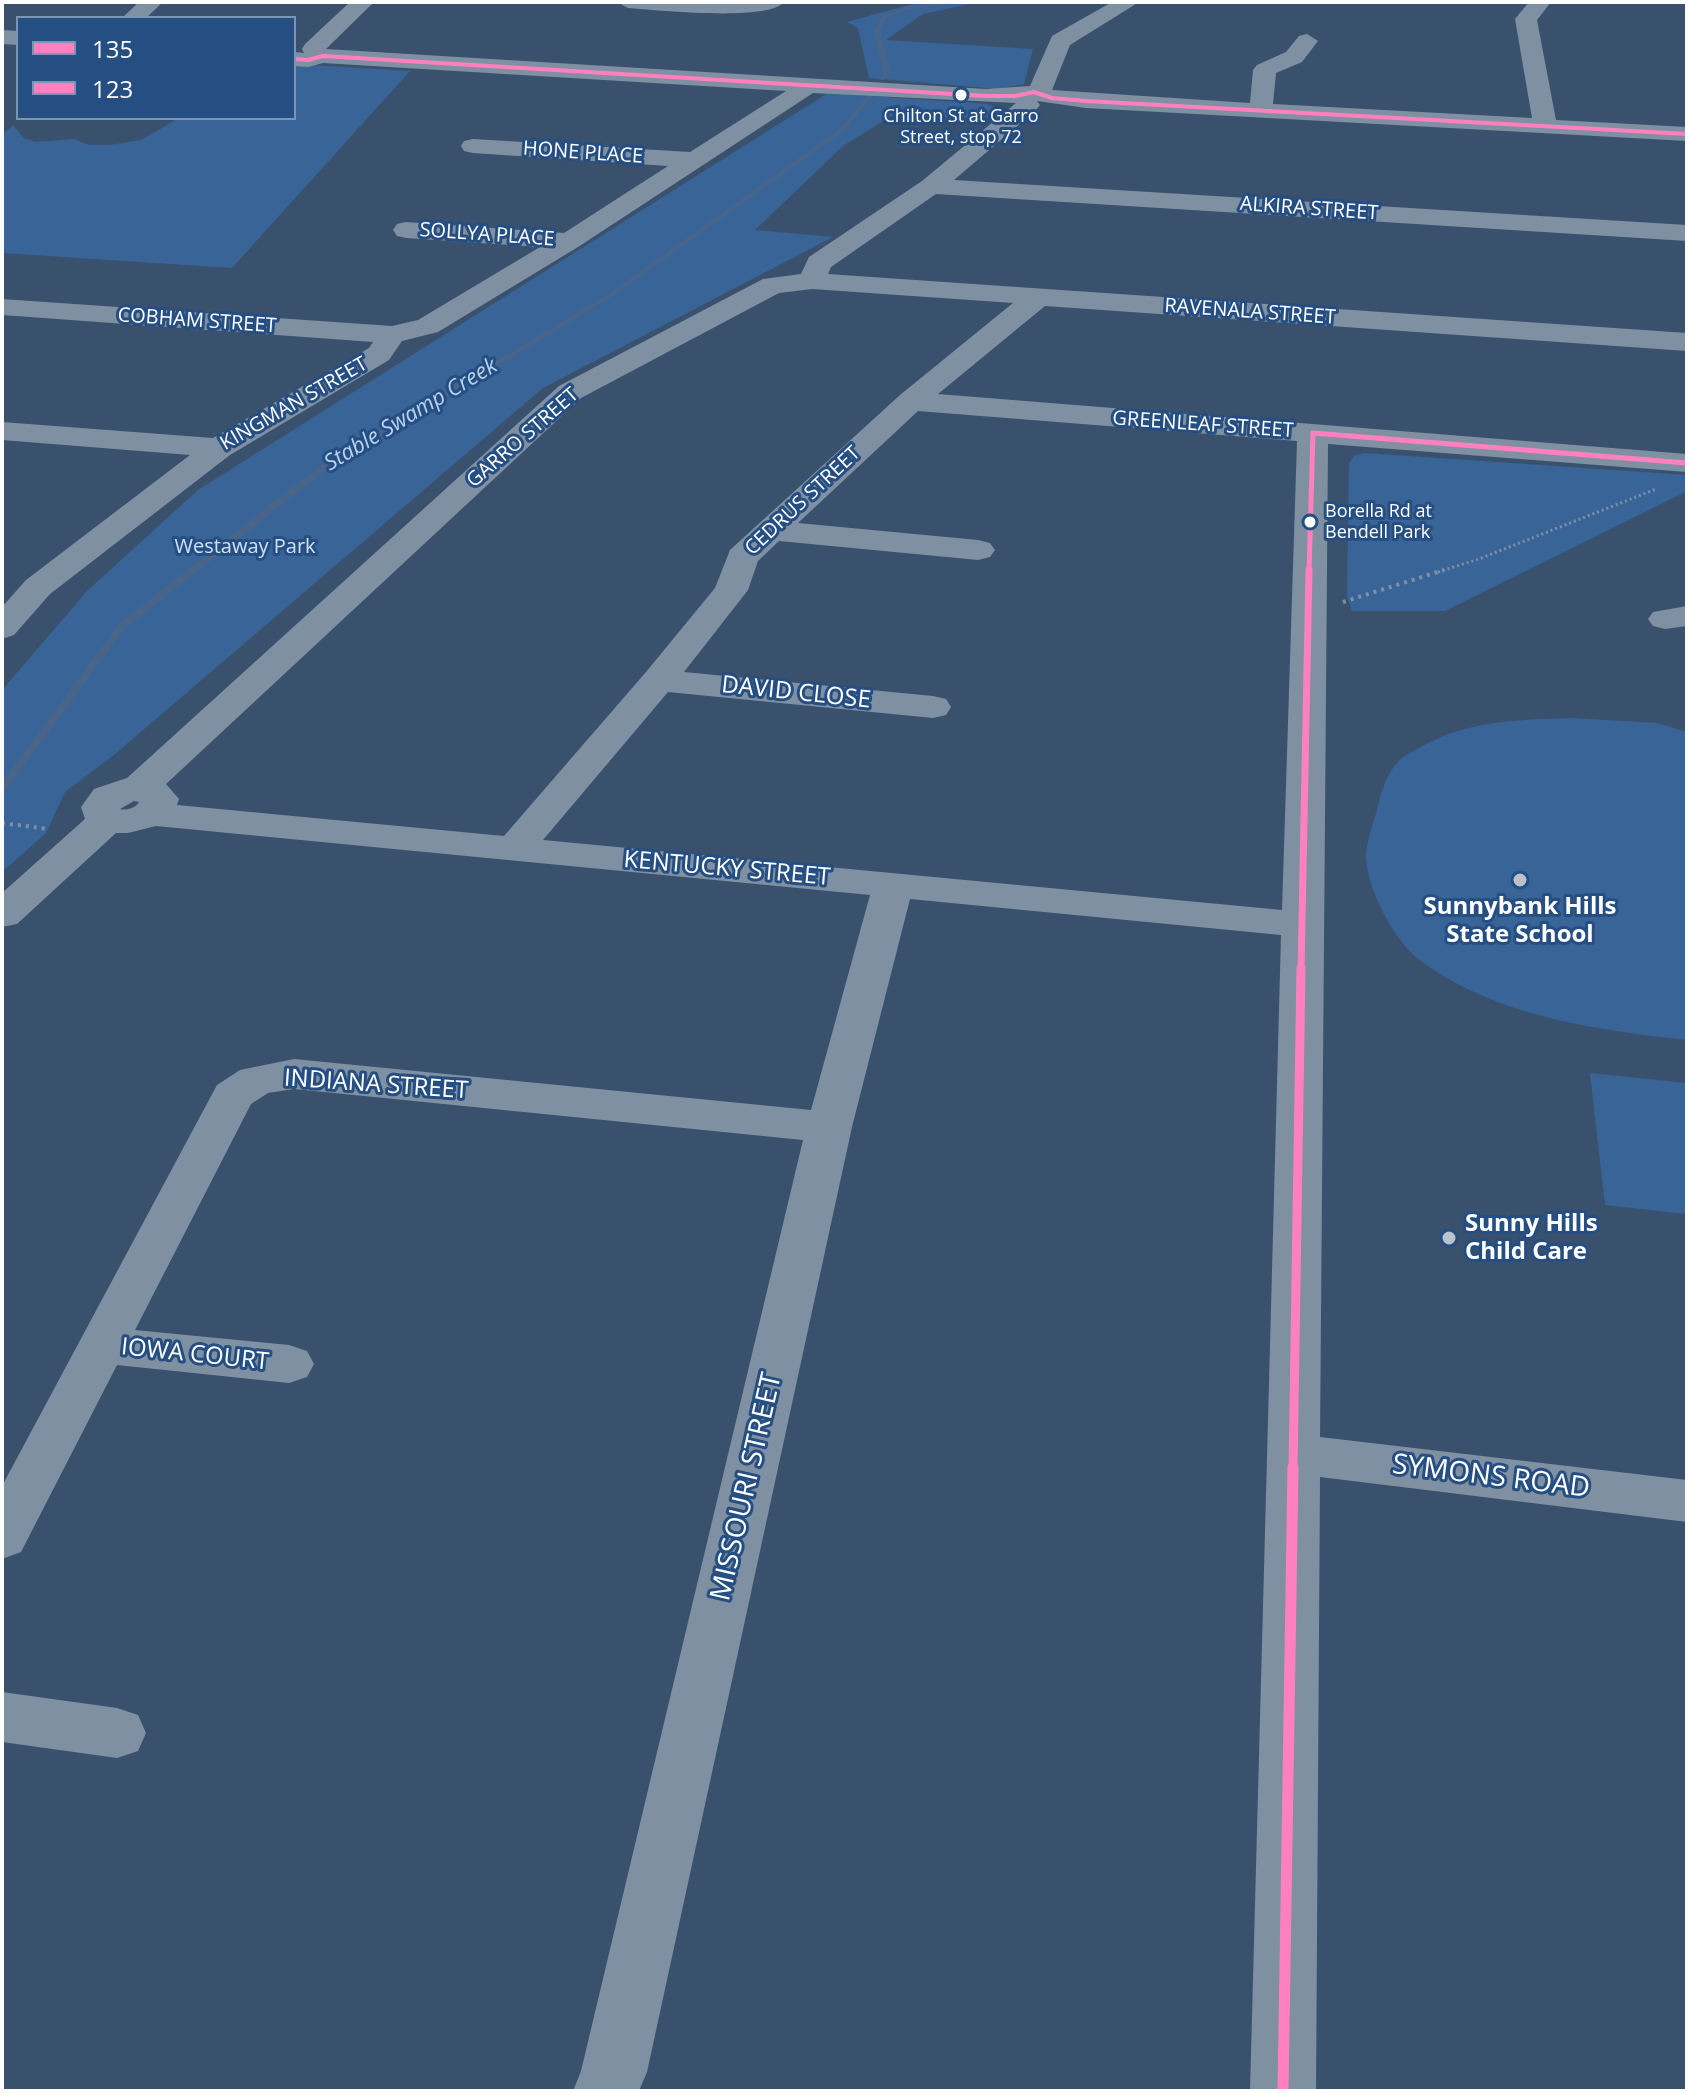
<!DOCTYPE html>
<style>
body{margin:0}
#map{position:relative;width:1689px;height:2093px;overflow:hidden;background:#3a516d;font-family:"Open Sans",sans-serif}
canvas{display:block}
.frame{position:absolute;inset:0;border:4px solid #fff;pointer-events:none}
.legend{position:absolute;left:16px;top:16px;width:280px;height:104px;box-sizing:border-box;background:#254e82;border:2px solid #7c95b4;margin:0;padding:10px 14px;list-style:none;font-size:24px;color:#fff}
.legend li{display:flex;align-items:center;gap:16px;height:40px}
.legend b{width:40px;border:2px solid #7c95b4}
</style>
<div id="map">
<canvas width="1689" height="2093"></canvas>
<div class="frame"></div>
<ul class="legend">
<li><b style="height:10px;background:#ff80c0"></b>135</li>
<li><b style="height:10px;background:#ff80c0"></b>123</li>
</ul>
</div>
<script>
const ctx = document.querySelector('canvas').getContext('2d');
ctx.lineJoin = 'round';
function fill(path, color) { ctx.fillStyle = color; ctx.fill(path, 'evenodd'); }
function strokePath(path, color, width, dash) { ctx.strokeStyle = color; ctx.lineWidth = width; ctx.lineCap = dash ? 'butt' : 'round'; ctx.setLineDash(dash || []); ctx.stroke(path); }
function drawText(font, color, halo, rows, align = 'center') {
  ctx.font = font + ' "Open Sans",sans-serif'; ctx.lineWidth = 6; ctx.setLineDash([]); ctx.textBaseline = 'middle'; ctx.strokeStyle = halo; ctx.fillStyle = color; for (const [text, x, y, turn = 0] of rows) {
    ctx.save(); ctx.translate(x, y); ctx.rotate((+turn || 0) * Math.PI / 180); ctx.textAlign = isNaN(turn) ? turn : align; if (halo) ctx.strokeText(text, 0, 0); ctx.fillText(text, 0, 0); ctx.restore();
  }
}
const green = new Path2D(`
 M920,2h58l-55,12 -37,26 147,9 -9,35 -26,5 -129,-11 -11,-50 -11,-6z
 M294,64l116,7 -178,197 -230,-15v-118l11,-10 11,13 12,4 38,-3 15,6h21l31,-5 38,-22h115z
 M828,93l159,11 11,5 -14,11 -88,-7 -53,33 -88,84 78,7 -290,151 -428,366 -50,38 -19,41 -44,39v-182l86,-100 110,-100z
 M1365,453l322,22v16l-242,120h-93l-5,-15 2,-133 5,-7z
 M1572,718l85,5 30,9v308c-90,-10 -189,-23 -265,-78 -27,-19 -55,-73 -56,-105 0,-15 7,-32 11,-47 4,-18 9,-36 22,-49 5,-6 14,-9 20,-13 48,-28 99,-28 153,-30z
 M1590,1073l97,10v131l-82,-9z`);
const stream = new Path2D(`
 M945,2h15l-54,8 -20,8 -6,13 10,41 -6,8h-4l4,-8 -10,-41 8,-15 23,-9z
 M869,94l3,2 -27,34 -231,165 -291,177 -198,156 -120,163 -3,1v-10l117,-158 198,-156 293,-175 231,-165z`);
const pathFar1 = new Path2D(`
 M1438,572l41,-13 177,-70`);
const path = new Path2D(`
 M1343,602l101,-32
 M2,823l46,6`);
const minor = new Path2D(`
 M139,2h24l-17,16h-24z
 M350,2h24l-48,47 660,40 44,-3 22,-50 60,-34h27l-69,43 -18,45 198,13 3,-33 4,-5 29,-13 13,-16 8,-2 11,7 -16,21 -26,11 -3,31 259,14 -17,-99 14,-17h22l-14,18 19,100 131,7v14l-601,-33 -49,-7 3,4 -4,5 -82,70 733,45v16l-751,-47 -105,73 -3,7 859,59v18l-642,-45 -107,88 749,60v18l-359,-28 -8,993 367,43v42l-367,-45 -4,614h-66l31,-1156 -371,-36 -58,228 -205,945 -8,19h-66l8,-20 222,-931 -509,-51 -26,4 -17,11 -116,226 154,15 18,6 7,13 -7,13 -18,6 -172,-18 -96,187 -19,7v-73l215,-401 23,-15 54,-11 517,51 59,-215 -714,-69 -28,7h-12l-99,91 -15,3v-34l83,-74 -4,-12 13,-18 33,-11 432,-392 204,-107 38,-5 8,-17 113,-76 94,-78 -203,-10 -235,154 -140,85 -36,9 -13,19 -159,95 -180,139 -36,41 -12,4v-32l24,-27 164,-125 -188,-15v-18l211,16 156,-90 4,-6 -371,-27v-16l390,27 26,-6 122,-73 -134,-9 -9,-2 -4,-6 4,-6 9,-2 158,11 104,-67 -195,-13 -9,-2 -3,-5 3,-5 9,-2 217,13 96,-61 -463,-28 -15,4 -14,-1v-14l10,1 -2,-4 3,-5zM812,289l201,14 -113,92 -170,155 -15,38 -69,84 -142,164 -327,-31 2,-6 -13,-15 415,-386 198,-105zM918,411l379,30 -15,469 -739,-70 125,-148 265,26 13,-3 5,-8 -5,-8 -13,-3 -249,-24 64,-82 10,-29 21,-20 199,19 12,-3 5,-7 -5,-7 -12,-3 -180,-17zM134,801l5,1c-3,6 -13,9 -19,7z
 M617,2h167c-16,20 -128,8 -156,6z
 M2,30l16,1v14l-16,-1z
 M1687,606v20l-22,3 -12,-3 -5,-7 5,-7z
 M2,1692l115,16 21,7 8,18 -8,18 -21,7 -115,-16z`);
const bus1Far3 = new Path2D(`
 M1313,433l374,30
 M1309,572l4,-139`);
const bus1Far2 = new Path2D(`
 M1301,970l8,-400`);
const bus1Far1 = new Path2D(`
 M1293,1469l8,-501`);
const bus1 = new Path2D(`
 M1283,2091l10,-624`);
const bus2 = new Path2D(`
 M294,59l14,1 15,-4 663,40h29l19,-4 18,6 34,3 601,33`);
const markers = [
 [961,95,7,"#fff"],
 [1310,522,7,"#fff"],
 [1520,880,8,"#bac2cc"],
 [1449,1238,8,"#bac2cc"]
];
const farBusnames = [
 ["Chilton St at Garro",961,117],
 ["Street, stop 72",961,138],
 ["Borella Rd at",1325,512,"left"],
 ["Bendell Park",1325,533,"left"]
];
const farStreetnames = [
 ["HONE PLACE",583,153,4],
 ["ALKIRA STREET",1309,209,4],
 ["SOLLYA PLACE",487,235,4],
 ["RAVENALA STREET",1250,312,4],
 ["COBHAM STREET",197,321,4],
 ["KINGMAN STREET",294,404,-30],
 ["GREENLEAF STREET",1203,425,4],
 ["GARRO STREET",523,438,-41],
 ["CEDRUS STREET",803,501,-43]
];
const farParknames = [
 ["Westaway Park",245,547]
];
const farWaternames = [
 ["Stable Swamp Creek",411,415,-31]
];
const streetNames = [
 ["DAVID CLOSE",796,693,6],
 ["KENTUCKY STREET",727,869,5],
 ["INDIANA STREET",376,1085,4],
 ["IOWA COURT",195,1355,6]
];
const poiNames = [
 ["Sunnybank Hills",1520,907],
 ["State School",1520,935],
 ["Sunny Hills",1465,1224,"left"],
 ["Child Care",1465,1252,"left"]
];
const nearStreetnames = [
 ["SYMONS ROAD",1491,1477,7],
 ["MISSOURI STREET",747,1487,-77]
];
fill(green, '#396498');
fill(stream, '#486589');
strokePath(pathFar1, '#8090a3', 3, [2, 3]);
strokePath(path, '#8090a3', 4, [3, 5]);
fill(minor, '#8090a3');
strokePath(bus1Far3, '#ff80c0', 5);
strokePath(bus1Far2, '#ff80c0', 7);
strokePath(bus1Far1, '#ff80c0', 9);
strokePath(bus1, '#ff80c0', 11);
strokePath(bus2, '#ff80c0', 4);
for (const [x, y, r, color] of markers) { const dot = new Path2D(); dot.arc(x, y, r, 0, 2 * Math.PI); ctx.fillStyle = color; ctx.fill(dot); strokePath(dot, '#254e82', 3); }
drawText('18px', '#fff', '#254e82', farBusnames);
drawText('20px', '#fff', '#254e82', farStreetnames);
drawText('20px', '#d0e1f5', '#254e82', farParknames);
drawText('italic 22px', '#b8d1ee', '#254e82', farWaternames);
drawText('24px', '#fff', '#254e82', streetNames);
drawText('bold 24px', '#fff', '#254e82', poiNames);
drawText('28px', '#fff', '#254e82', nearStreetnames);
</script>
